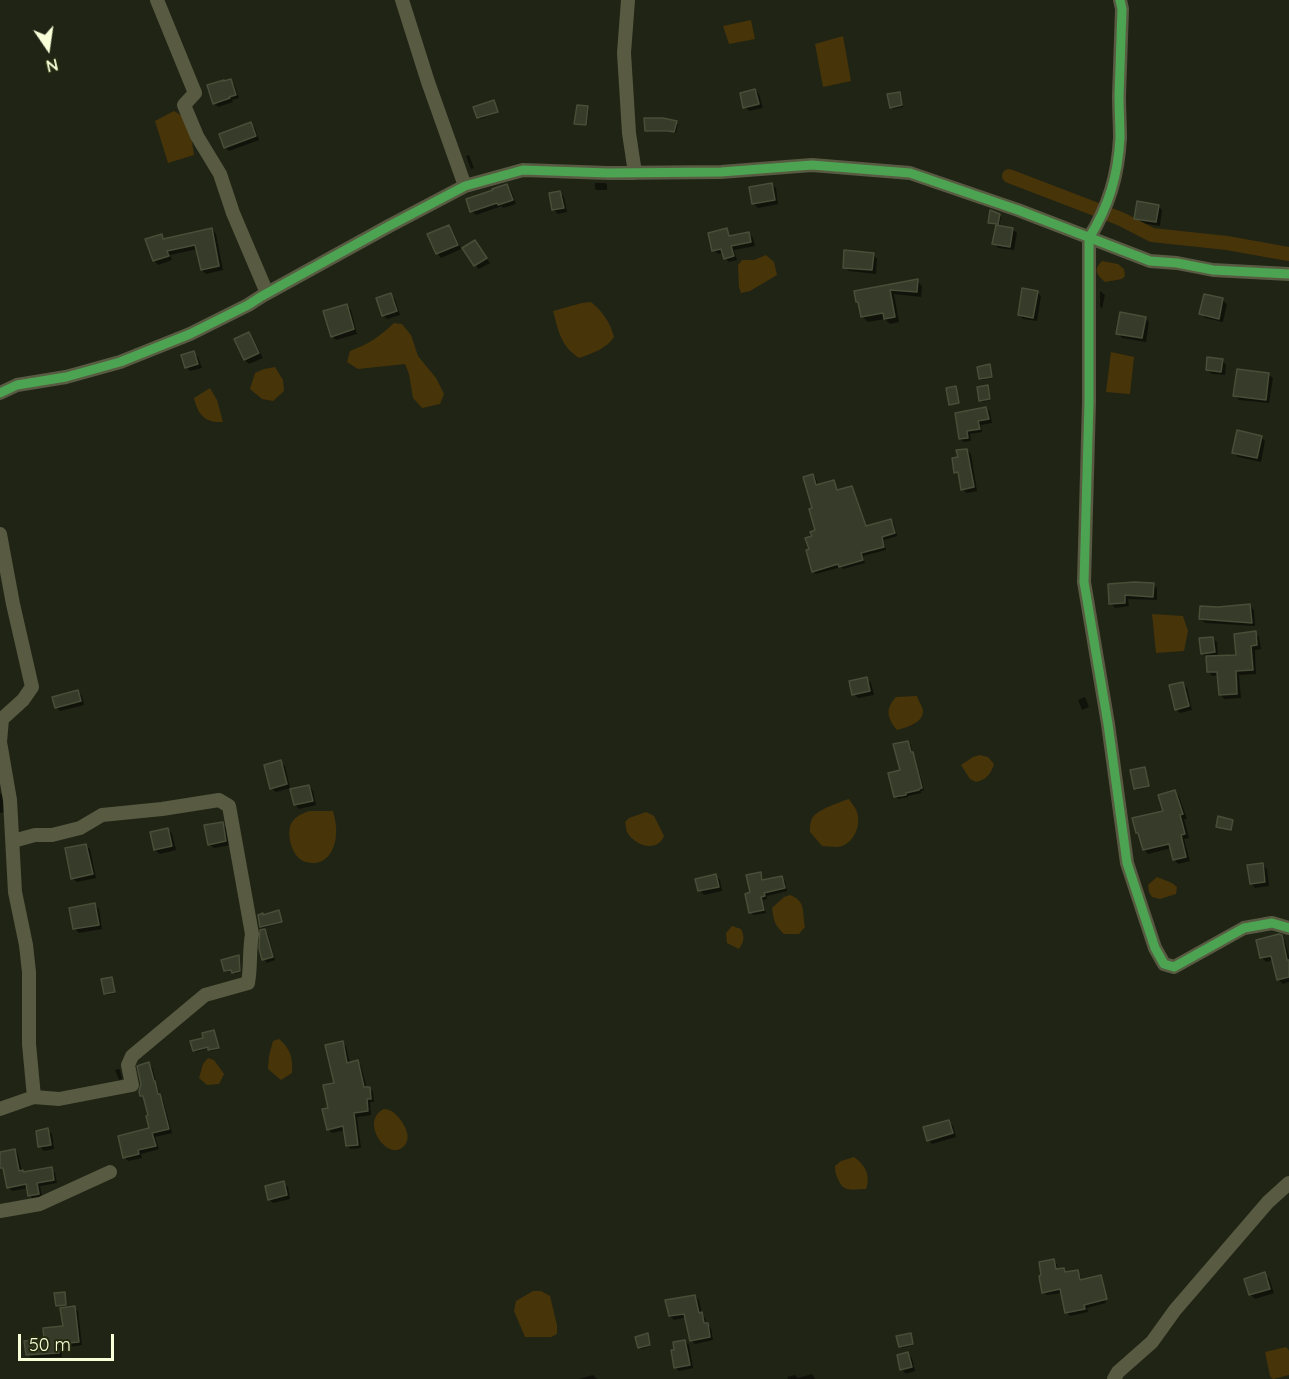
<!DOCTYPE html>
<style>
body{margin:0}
#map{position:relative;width:1289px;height:1379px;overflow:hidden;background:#202415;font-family:Quicksand,sans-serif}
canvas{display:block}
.north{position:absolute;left:18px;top:18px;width:60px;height:60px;-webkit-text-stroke:4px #242a0f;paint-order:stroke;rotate:167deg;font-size:16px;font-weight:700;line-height:24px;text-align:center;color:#f8ffd9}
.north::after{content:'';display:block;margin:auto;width:21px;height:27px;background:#f8ffd9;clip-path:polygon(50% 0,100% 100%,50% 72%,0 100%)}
.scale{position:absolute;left:18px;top:1334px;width:96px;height:27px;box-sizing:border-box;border:3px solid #f8ffd9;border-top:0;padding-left:8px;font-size:18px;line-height:21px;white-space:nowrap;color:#f8ffd9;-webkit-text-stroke:4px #242a0f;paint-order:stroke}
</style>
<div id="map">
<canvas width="1289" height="1379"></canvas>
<div class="north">N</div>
<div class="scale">50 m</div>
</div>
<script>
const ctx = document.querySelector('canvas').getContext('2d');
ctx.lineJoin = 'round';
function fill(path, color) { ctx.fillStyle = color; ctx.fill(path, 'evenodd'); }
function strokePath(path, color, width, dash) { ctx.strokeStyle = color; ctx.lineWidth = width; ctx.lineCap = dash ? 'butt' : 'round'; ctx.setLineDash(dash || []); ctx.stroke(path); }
const water = new Path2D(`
 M751,20l4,19 -26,5 -6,-18z
 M843,36l8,45 -28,6 -8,-43z
 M174,111l10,6 8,25 2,13 -26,8 -13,-42z
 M766,255l8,7 3,13 -27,16 -9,2 -2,-6 -1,-22 4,-5h12z
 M1102,261l16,3 6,5 1,7 -3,3 -17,3c-9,-8 -12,-12 -3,-21z
 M591,302c12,10 19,20 23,35 -8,12 -21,16 -35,21 -19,-13 -20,-26 -26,-47l29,-8z
 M394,323l8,1 9,11 7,21 18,22 8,16 -4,10 -18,4 -9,-10 -4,-24 -4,-10 -47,5 -11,-7 3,-11c19,-7 29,-14 44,-28z
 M1111,352l23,5 -4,37 -24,-2z
 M275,367l8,13 1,11 -11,10 -11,-2 -12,-10 5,-16 9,-4z
 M210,388l7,12 6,22c-18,1 -25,-7 -29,-24z
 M1152,614l31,2 5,15 -4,20 -28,2z
 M917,696c1,4 5,10 6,14 1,13 -16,17 -26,20 -10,-12 -12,-21 -1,-33z
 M980,755l8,2 6,7c-3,10 -8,16 -18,18l-6,-3 -9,-14 12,-8z
 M849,799c3,5 6,8 8,13 4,13 -2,29 -15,34 -6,2 -14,0 -20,0l-12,-14c0,-5 0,-11 3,-15 6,-8 27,-15 36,-18z
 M310,811h23c2,8 4,16 3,24 -1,18 -13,34 -33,26 -11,-5 -17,-27 -12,-37 4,-8 12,-11 19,-13z
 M646,812l8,4 10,20c-7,17 -29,10 -37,-4 -1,-2 -1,-7 -2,-10l4,-4z
 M1157,877l15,6 5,4 -1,7 -16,5 -8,-2 -3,-5 -1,-7z
 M790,895c16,6 12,16 15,32l-6,7h-15c-10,-10 -10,-13 -12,-26l12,-11z
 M732,926l9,3c4,9 3,12 -2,20l-12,-6 -1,-10z
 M279,1039c12,10 14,20 13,34l-11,7 -13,-11 1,-13 4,-15z
 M208,1058l6,2 10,14 -5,10 -12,1 -8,-7 4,-14z
 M384,1109c3,0 6,1 9,3 8,6 20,23 12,33 -16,20 -47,-24 -21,-36z
 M854,1157c11,8 17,18 12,32 -12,0 -22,4 -27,-8 -3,-6 -4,-9 -4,-15l6,-5z
 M533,1291h8l9,5 7,29v9l-6,3h-26l-11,-26 2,-10z
 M1286,1347l2,2 1,2v24l-16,4 -3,-3 -5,-24z`);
const shadow = new Path2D(`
 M231,81l3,3 5,14 -7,2 1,2 -15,5 -4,-4z
 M755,90l4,4 4,14 -14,3 -4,-4z
 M899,94l2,2 2,11 -10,2 -2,-2z
 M494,102l4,11 -18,6 -2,-2z
 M587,107l2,2 -2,17 -10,-1 -1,-1z
 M663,119l15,5 -2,9 -5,-1h-23l-2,-2z
 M250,123l5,5 4,12 -30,11 -4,-4z
 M469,155l5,13 -3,1 -5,-13z
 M595,183h11l1,2v5h-11l-1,-2z
 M771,184l5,4 2,16 -20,4 -5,-5z
 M507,185l4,5 5,14 -13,4 -1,-2 -26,9 -4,-4z
 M560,192l4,5 3,15 -9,2 -4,-4z
 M1158,206l4,4 -2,16 -20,-3 -4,-5z
 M1000,215l1,2 -2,10 13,2 5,4 -3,17 -16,-2 -4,-5 3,-18 -7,-3z
 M449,227l4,4 8,18 -20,9 -4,-5z
 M212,229l4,5 7,36 -17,4 -4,-4 -5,-21 -27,6 2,5 -14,5 -4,-5 7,-25 5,5z
 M726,230l5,7 18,-4 4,5 2,8 -21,4 3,10 -8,2 -4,-4 -1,-5 -6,1 -4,-4z
 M475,242l15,21 -11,6 -4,-4z
 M873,254l4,5 -1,15 -27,-3 -4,-4z
 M917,281l5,5 -1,11 -27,-3 5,28 -9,2 -5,-5 -17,3 -6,-6 -2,-12 -4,-12z
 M1100,291l5,4 -3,14 -2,-3z
 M1037,292l4,4 -4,25 -14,-2 -4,-4z
 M390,295l5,4 5,16 -13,4 -4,-4z
 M1222,300l5,4 -4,18 -18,-4 -4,-4z
 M347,306l4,4 6,24 -21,6 -4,-4z
 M1145,318l4,4 -3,20 -24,-4 -4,-5z
 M249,334l4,4 10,20 -14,6 -4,-4z
 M193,352l5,5 4,11 -12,3 -4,-4z
 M1222,360l4,5 -1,10 -13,-1 -5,-5z
 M990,366l1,2 2,10 -11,2 -2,-2z
 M1268,374l5,4 -4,25 -30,-3 -4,-5z
 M987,387l2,2 2,11 -8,2 -2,-2z
 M986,408l4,4 2,11 -11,2 1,7 -12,2 1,7 -7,1 -4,-3z
 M1261,437l4,4 -4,21 -23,-5 -5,-5z
 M967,450l4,4 6,37 -10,2 -5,-4 -2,-13 -4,-4 3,-13z
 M813,476l3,2 2,8 15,-4 3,3 3,6 13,-3 2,2 13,37 24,-6 3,2 3,13 -13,4 2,10 -23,6 2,7 -22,6 -2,-2 -25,7 -3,-3 -3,-21 3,-13 4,-6 -3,-22z
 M1134,583l19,1 4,4v12l-29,-1 1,7 -14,2 -4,-5z
 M1250,606l4,4 1,16 -50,-3 -5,-5 18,-10z
 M1255,633l4,4 2,12 -6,1 1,24 -17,1 2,23 -17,1 -4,-5 -1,-19 -7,1 -4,-5 -2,-13 -4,-5 10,-15 5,4 1,15 20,-1z
 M867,679l4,4 3,12 -16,3 -4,-4z
 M1183,684l4,4 5,22 -12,3 -4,-4z
 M78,692l4,4 2,9 -24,6 -4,-4z
 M1085,697l4,10 -7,3 -4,-10z
 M908,742l3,3 1,8 3,3 9,34 -3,1v2l-13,3v1l-10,2 -3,-3z
 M280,762l5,4 5,22 -14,4 -5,-4z
 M1144,769l2,1 3,17 -12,3 -2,-2z
 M309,786l4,5 3,14 -17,4 -4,-4z
 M1175,792l4,4 8,23h-3l5,19 -5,1 6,22 -12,3 -4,-5 -3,-11 -23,6 -4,-5 -3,-13 -4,-3 27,-21z
 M0,793l3,3 2,16 -5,1z
 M222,823l4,5 4,17 -16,3 -5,-4z
 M168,829l4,5 4,16 -16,4 -5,-4z
 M85,845l5,4 6,29 -19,4 -5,-4z
 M1262,865l5,4 2,17 -14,2 -4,-5z
 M760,874l3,3 1,5 18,-4 3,3 2,10 -20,5v3l-4,1 3,13 -12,2 -4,-3 1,-18z
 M716,876l4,4 2,11 -18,4 -4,-5z
 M95,905l4,4 3,20 -23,4 -4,-4 -4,-20z
 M279,912l4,11 -20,5 -2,-1 3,-11z
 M265,930l3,4 7,26 -8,3 -3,-4z
 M1281,937l4,4 4,15v26l-6,2 -5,-5 -4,-19 -8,2 -4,-4z
 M239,956l1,2 1,14 -6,2 -2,-3 -6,1 -2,-1z
 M111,978l2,2 3,13 -9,2 -2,-2z
 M213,1032l7,17 -9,2 -2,-3 -13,4 -2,-2z
 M342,1043l4,3 4,18 8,-2 3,4 6,23 2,-1 4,4 1,10h-4l1,13 -14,2 4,31 -10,1 -4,-3 -2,-16 -13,3 -4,-4 1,-20 7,-25z
 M148,1064l4,3 5,18 4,13 2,2 9,33 -17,4 4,12 -18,5 1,4 -14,3 -4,-4 27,-28 -1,-13 -5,-17 -4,-3z
 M119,1069l1,1 2,9 -3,1 -4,-10z
 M948,1121l5,5 3,11 -24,7 -4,-4z
 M47,1130l5,4 2,15 -10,2 -4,-4 -3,-15z
 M15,1150l3,4 4,17 2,3 27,-5 4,4 2,10 -17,3 2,12 -8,2 -4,-4 -2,-8 -16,3 -3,-4 -4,-15 -4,-4 -1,-15z
 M283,1183l5,4 2,12 -17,4 -4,-4z
 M1053,1261l4,3 1,7 6,-2 4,4 9,-1 3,3 2,6 18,-4 2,2h-2l6,24 -19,5 1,4 -18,4 -3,-4 -5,-19 -15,2 -4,-3z
 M1265,1274l4,4 5,15 -19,6 -4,-4 -5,-15z
 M695,1296l4,4 3,14 3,4 1,6 5,4 2,12 -18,4 -4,-4 -4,-23 -13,3 -4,-4z
 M74,1308l4,3 4,34 -20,3v9l-31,1 -4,-4 38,-27z
 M647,1335l4,11 -10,3 -2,-2z
 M910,1335l4,10 -12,3 -2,-2z
 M685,1341l4,4 4,23 -14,3 -4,-4z
 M908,1354l4,4 3,13 -9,3 -4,-5z
 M812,1374l3,5h-27l-1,-2 8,-2 3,3z
 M593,1375l4,4h-18z`);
const canal = new Path2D(`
 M1009,176l112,43 31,16 75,8 62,11`);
const building = new Path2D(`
 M231,79l5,16 -7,2 1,1 -17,6 -6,-19 17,-5v1z
 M755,89l4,15 -16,4 -3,-15z
 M900,92l2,13 -12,3 -3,-14z
 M494,100l4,12 -21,6 -4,-11z
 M577,105l11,1 -2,19 -12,-1z
 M644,118h19l14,3 -3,11 -6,-1h-23z
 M251,122l5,14 -32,12 -5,-14z
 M772,183l3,17 -23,4 -3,-17z
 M507,184l6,16 -15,5 -1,-2 -27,9 -4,-13 27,-9 -1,-1z
 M560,191l4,17 -12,2 -3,-17z
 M1137,201l22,4 -3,17 -22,-3z
 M990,210l10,4 -2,10 -10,-1z
 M449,225l9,20 -22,9 -9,-20z
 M996,225l17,3 -3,19 -18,-3z
 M212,228l7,38 -18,4 -6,-25 -28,6 2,5 -16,5 -8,-22 17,-5 1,5z
 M727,228l2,8 20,-4 2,10 -20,4 3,10 -10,3 -3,-10 -9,2 -4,-18z
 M475,240l12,18 -13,8 -12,-18z
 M844,250l30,3 -2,17 -29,-2z
 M918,279l-1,13 -27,-2 5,27 -11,2 -1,-6 -22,4 -3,-15h-2l-2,-11z
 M1022,288l16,3 -5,27 -15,-3z
 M391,293l6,18 -15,5 -6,-18z
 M1204,294l19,4 -4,21 -20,-5z
 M347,304l7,25 -23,8 -8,-26z
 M1120,312l26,5 -4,21 -26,-4z
 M249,332l10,21 -15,7 -10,-21z
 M194,351l4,13 -13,4 -4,-13z
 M1207,357l16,2 -2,13 -15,-2z
 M990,364l2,13 -13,2 -2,-12z
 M1237,369l32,4 -3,27 -33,-4z
 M988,385l2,14 -11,2 -2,-14z
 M956,386l3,17 -10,2 -3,-17z
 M986,407l3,12 -11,2 2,8 -13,2 1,7 -9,1 -4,-26z
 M1237,430l25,6 -5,22 -25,-5z
 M967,449l7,38 -13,3 -3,-18 -4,1 -2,-15 6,-1 -2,-7z
 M813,474l3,11 18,-5 3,10 15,-4 14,40 25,-7 4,14 -13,4 2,10 -23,6 2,7 -24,7 -1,-3 -26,8 -6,-22 3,-1 -4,-11 7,-2 -2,-4 5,-2 -6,-21 3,-1 -9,-31z
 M1134,582l20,1 -1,14 -28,-2v8l-16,1 -1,-20z
 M1250,604l2,19 -53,-4 1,-13 18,1z
 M1256,631l1,14 -6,1 2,24 -17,1 1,23 -18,1 -2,-23h-10l-1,-16 30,-1 -2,-21z
 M1213,637l2,15 -14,2 -2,-16z
 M867,677l3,14 -18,4 -3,-14z
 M1183,682l6,24 -14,4 -6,-25z
 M78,690l3,11 -26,7 -3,-11z
 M908,741l3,11h2l9,36 -3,1v1l-13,3v2l-12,2 -6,-24 12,-3 -7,-26z
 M281,760l6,24 -17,5 -6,-24z
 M1145,767l4,19 -15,3 -4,-19z
 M309,785l4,16 -19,4 -4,-16z
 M1175,790l8,24 -3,1 5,19 -4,1 5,22 -13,3 -4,-16 -26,6 -5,-17h-2l-4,-15 31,-7 -5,-16z
 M1218,816l15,4 -2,10 -15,-3z
 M223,822l3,19 -18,4 -4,-20z
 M168,828l4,18 -18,4 -4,-18z
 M86,844l7,30 -22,5 -6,-31z
 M1263,863l2,19 -15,2 -3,-19z
 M761,872l1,8 20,-4 3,12 -21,5 1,3 -4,1 3,13 -15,3 -4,-19 5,-2 -4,-17z
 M716,874l3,13 -21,4 -3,-12z
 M95,903l4,22 -26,4 -4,-21z
 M279,910l3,12 -22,5 -2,-12 5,-2v2z
 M265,929l8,28 -11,3 -3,-12 1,-18z
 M1279,934l3,1 5,25h2v17l-12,3 -6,-24 -11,2 -4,-18z
 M239,955l1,16 -8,2 -1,-3 -7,1 -3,-11z
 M112,977l3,15 -11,2 -3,-15z
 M214,1030l5,18 -11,2v-3l-15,4 -3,-10 13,-3 -1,-5z
 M343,1041l4,22 11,-3 6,27h6l1,12h-4l1,12 -14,2 4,32 -12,1 -3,-20 -16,4 -5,-21 6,-1 -5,-23 11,-2 -9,-38z
 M149,1062l5,19h1l3,13h2l9,35 -17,4 4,13 -18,4 1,4 -16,4 -5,-22 31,-8 -3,-12 2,-1 -5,-19h-3l-1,-5 2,-7 -4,-18z
 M949,1120l4,13 -26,8 -4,-14z
 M48,1128l3,17 -13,2 -2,-16z
 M15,1149l4,22 4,-1v2l29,-5 2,13 -17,3 2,11 -11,2 -2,-12 -19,4 -4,-20h-3v-16z
 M284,1181l3,14 -19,5 -3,-14z
 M1054,1259l2,10 8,-1 1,4 13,-2 2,10 21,-5 6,24 -23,6 1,4 -20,4 -5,-24 -18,4 -3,-17 2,-1 -2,-13z
 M1265,1272l5,17 -21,6 -5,-16z
 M65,1292l1,13 -10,1 -2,-13z
 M695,1295l4,18 3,-1 2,11h4l2,14 -20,4 -6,-27 -15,2 -4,-16z
 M75,1306l4,36 -21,2 1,9 -33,2 -2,-14 20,-2 -1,-11 20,-2 -3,-18z
 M648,1333l2,12 -12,3 -3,-11z
 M911,1333l2,11 -14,3 -3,-11z
 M685,1340l5,25 -16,3 -3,-18h3l-1,-8z
 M908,1352l4,15 -12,3 -3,-15z`);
const minor = new Path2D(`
 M157,0l38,93 -11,12 13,31 23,38 13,39 34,80
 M402,0l26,82 37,104
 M628,0l-4,53 5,80 6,40
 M1120,0l2,9c-1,29 -2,58 -3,87 0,14 1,28 1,42 -2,37 -11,68 -31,100v164l-5,180 24,142 19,139 28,85 9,16 10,3 70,-39 28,-5 17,5
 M0,393l17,-8 49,-8 54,-15 70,-28 58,-29 14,-9 127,-70 76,-40 58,-16 85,3 113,-1 91,-7 98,8 108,37 132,51 27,2 36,7 76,4
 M0,534l13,70 19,83 -9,13 -21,19 -2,23 10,58 5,92 11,53 3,27v72l5,53
 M0,1109l34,-12 25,2 73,-14 -4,-20 4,-9 73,-61 43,-12c3,-16 1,-32 4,-49l-23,-128 -10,-6 -57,9 -60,6 -22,13 -28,7h-17l-22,6
 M0,1211l40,-7 70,-32
 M1114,1379l4,-7 34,-30 23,-32 93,-108 21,-19`);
const cycleway = new Path2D(`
 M1120,0l2,9c-1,29 -2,58 -3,87 0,14 1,28 1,42 -2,37 -11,68 -31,100v164l-5,180 24,142 19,139 28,85 9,16 10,3 70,-39 28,-5 17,5
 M0,393l17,-8 49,-8 54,-15 70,-28 58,-29 14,-9 127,-70 76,-40 58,-16 85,3 113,-1 91,-7 98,8 108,37 132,51 27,2 36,7 76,4`);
fill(water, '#473409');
fill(shadow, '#0007');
strokePath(canal, '#473409', 14);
fill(building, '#373b2a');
strokePath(building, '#484e38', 1.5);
strokePath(minor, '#585b42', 14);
strokePath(cycleway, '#4ca352', 9);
</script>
